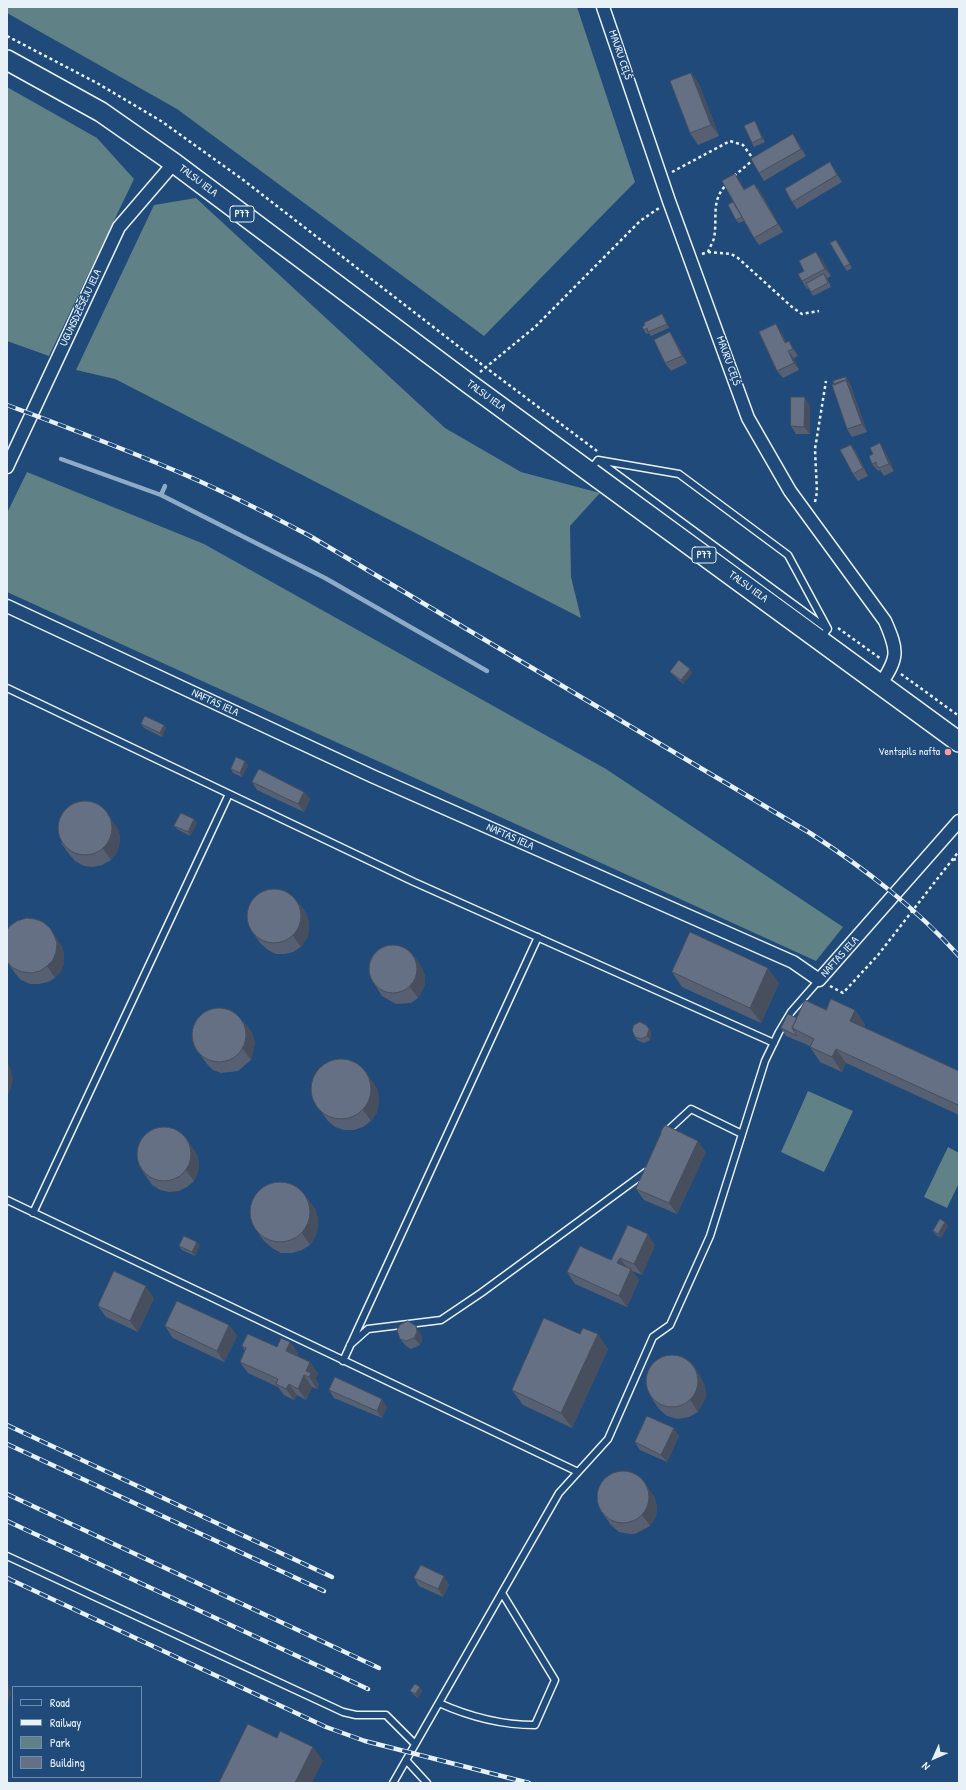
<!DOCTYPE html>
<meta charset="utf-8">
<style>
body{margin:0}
#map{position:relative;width:966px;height:1790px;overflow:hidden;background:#1f4a7a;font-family:"Patrick Hand",sans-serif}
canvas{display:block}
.frame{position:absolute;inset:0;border:8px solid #e8f1f8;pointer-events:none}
.legend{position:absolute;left:12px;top:1686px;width:130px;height:92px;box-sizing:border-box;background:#1f4a7a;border:1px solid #6f8dac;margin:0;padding:5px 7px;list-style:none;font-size:12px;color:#e8f1f8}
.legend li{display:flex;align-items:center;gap:8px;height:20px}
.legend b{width:20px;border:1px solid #6f8dac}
.north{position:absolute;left:914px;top:1738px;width:40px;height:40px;-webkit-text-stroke:3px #1f4a7a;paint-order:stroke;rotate:225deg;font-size:11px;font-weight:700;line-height:16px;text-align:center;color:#e8f1f8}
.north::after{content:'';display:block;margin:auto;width:14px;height:18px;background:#e8f1f8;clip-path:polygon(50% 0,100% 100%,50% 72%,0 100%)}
</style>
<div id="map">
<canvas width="966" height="1790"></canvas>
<div class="frame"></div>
<ul class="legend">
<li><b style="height:5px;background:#1f4a7a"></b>Road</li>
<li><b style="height:5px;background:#e8f1f8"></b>Railway</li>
<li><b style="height:11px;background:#608185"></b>Park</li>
<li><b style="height:11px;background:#657085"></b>Building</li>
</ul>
<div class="north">N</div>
</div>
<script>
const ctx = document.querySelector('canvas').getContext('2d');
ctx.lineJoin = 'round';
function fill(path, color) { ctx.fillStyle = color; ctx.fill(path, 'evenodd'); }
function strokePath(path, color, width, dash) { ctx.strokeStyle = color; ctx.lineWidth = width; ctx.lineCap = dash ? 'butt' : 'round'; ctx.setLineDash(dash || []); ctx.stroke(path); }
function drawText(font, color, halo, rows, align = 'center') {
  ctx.font = font + ' "Patrick Hand",sans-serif'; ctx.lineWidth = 3; ctx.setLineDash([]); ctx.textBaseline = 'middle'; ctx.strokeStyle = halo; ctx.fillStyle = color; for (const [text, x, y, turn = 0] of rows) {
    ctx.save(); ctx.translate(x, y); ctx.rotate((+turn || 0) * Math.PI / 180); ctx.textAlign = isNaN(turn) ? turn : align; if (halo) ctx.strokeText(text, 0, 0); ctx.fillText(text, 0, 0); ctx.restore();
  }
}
const green = new Path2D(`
 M7,7h570l58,175 -151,154 -307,-227 -170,-96z
 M7,87l90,51 37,41 -85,177 -42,-15z
 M196,198l249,230 76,44 79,21 -30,33 1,51 10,41 -466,-239 -39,-9 78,-165z
 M27,472l177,72 402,225 237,158 -27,34 -809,-369v-79z
 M808,1091l45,20 -29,61 -43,-20z
 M948,1147l11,6v30l-12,25 -23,-11z`);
const stream = new Path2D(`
 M61,459l100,36 164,83 162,93
 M161,495l4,-9`);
const path = new Path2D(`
 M7,36l90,47 64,38 81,58 243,188 112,84
 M672,172l58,-31 13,4 11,15
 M734,176l19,-16
 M708,252l23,2 7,4 54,49 10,7 17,-3
 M702,254l6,-2c2,-5 5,-10 6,-14 4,-21 -4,-37 13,-54
 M480,372l55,-45 105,-106 19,-13
 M815,502l2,-10 -2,-43 11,-68
 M838,628l43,31
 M901,674l58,42
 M953,860l6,-2
 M830,986l13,7 35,-38 81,-104`);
const service = new Path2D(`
 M600,462l226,166
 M590,470l8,-10 81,14 109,81 40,74 -8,10
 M7,688l407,194 360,161
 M666,1132l25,-23 51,25
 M7,1200l571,272
 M33,1213l196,-419
 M350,1345l18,-16 73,-9 40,-27 165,-121
 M343,1361l195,-424
 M7,1556l336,156 13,3h30l29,29
 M439,1703c31,14 61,22 96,22l20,-45 -53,-87
 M406,1760l21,23
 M393,1783l166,-290 49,-54 45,-102 17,-12 40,-89 55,-175 14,-29 12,-20 28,-32`);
const minor = new Path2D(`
 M603,7l66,194 79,217 42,73 95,130c13,30 14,36 -5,64
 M7,467l112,-240 55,-64
 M7,606l365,170 421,186 26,18 140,-159`);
const primary = new Path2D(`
 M7,60l94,52 73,51 294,220 491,359`);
const rail = new Path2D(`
 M7,405c62,23 123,46 183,72 41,18 80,38 120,59l500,297c55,36 105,74 149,123
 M7,1425l325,152
 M7,1444l317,147
 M7,1494l372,174
 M7,1521l361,168
 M7,1578l319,149 39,14 164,42`);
const wall = new Path2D(`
 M691,73l8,11 20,52 -21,9 -8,-12z
 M757,125l8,17 -11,5 -2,-4z
 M798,142l8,14 -42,25 -5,-8z
 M835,170l7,12 -45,27 -5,-7z
 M740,181l4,8 10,-5 6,7 23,41 -24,13 -5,-7 -10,-17 -5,2 -3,-3 -3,-18z
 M838,244l14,24 -5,3 -3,-4z
 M822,259l9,17 -4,2 4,9 -18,9 -5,-8 -1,1 -5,-8 2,-10z
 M662,314l3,4 4,10 -18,8 -2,-3 -3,1 -2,-4 1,-5z
 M670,332l5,8 12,23 -16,8 -6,-8z
 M781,332l5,10 8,7 4,7 -4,2 5,12 -16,8 -6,-7z
 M849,381l18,51 -15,5 -5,-8 -15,-44z
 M810,405v29h-14l-5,-8z
 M851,445l5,7 12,24 -10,5 -5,-7z
 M885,451l9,20 -10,5 -4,-6 -2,1 -6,-7z
 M690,669l2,4 -9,11 -10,-9 -3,-3z
 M141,724l23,1 2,3 -4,9 -18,-9z
 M248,765l-6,12 -9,-4 -2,-4z
 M252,782l52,10 6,7 -6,13 -47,-22z
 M194,819l3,4 -7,13 -13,-7 -3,-3z
 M118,829l2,8 -1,9 -3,8 -5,6 -9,5 -9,2 -9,-1 -9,-5 -6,-7 -8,-11z
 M298,902l8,11 3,9 -1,14 -7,11 -8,5 -8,2h-9l-8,-4 -7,-6 -8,-11z
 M62,946l2,8v9l-3,8 -6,7 -7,4 -9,2h-9l-9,-4 -6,-7 -8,-11z
 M415,957l7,11 3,8v9l-7,13 -7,5 -15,1 -14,-8 -7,-11z
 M672,972l107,11 -18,40 -79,-36z
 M826,1010h29l10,15 -1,2 95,44v44l-113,-52 -4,9 -22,-10 -10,-15v-1l-24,-10 -5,-8 15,-10z
 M244,1022l8,11 3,10 -4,17 -13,11 -17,2 -8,-3 -6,-6 -13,-18z
 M649,1028l2,5 -1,7 -6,3 -7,-3 -2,-3z
 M373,1082l5,9 1,11 -2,10 -6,9 -8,6 -9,3h-10l-9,-3 -7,-6 -14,-19z
 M185,1136l12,19 2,9 -1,8 -4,9 -7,6 -8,4 -10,1 -9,-2 -8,-5 -13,-19z
 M706,1152l-29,62 -33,-14 -8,-11z
 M307,1198l8,11 3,10v9l-3,9 -5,8 -8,5 -10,3h-11l-9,-5 -8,-7 -8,-11z
 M945,1222l3,4 -7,12 -6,-4 -2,-3z
 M200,1245l-5,11 -13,-6 -3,-4z
 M655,1245l-13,30 -10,-4 7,9 -12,27 -52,-23 -8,-12 44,-12z
 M154,1298l-16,34 -32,-15 -8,-11z
 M229,1325l8,11 -13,26 -51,-24 -8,-12z
 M421,1334l1,6 -2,5 -9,4 -5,-3 -6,-7z
 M290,1342l8,11 -1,3 13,6 8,12 -3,5 4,5 -2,5 -5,-2 -6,13 -9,-5 -3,5 -10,-5 -6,-8 -30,-14 -8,-11 5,-11 -3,-5 35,1z
 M608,1349l-36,79 -49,-23 -11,-15z
 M693,1365l7,11 5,10 1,11 -8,15 -9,5 -11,2 -11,-3 -8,-7 -8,-12z
 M329,1390l58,17 -5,11 -48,-20z
 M674,1428l5,8 -12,26 -27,-12 -5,-8z
 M654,1496l3,10 -1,11 -6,9 -15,8h-5l-11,-2 -8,-7 -8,-11z
 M414,1578l35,6 -6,13 -24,-11z
 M410,1691h12l-4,7 -5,-4z`);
const shadedWall = new Path2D(`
 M691,73l8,11 20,52 -8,-11z
 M755,121l2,4 8,17 -3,-4z
 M793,134l5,8 8,14 -5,-7z
 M830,162l5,8 7,12 -5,-7z
 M735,174l5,7 9,16 -5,-7z
 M754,184l6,7 23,41 -5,-8z
 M816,252l6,7 9,17 -6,-7z
 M662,314l3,4 4,10z
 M776,324l5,8 9,19 -5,-8z
 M670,332l5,8 12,23 -5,-7z
 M789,341l5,8 4,7 -5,-7z
 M788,351l6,7 5,12 -5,-7z
 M846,377l3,4 2,7 -3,-4z
 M846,380l5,8 16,44 -5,-8z
 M805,397l5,8v29l-6,-7z
 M880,443l5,8 9,20 -5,-7z
 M851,445l5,7 12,24 -5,-8z
 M690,669l2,4 -9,11 -2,-4z
 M164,725l2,3 -4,9 -2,-4z
 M245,761l3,4 -6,12 -2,-4z
 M304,792l6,7 -6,13 -6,-8z
 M105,810l13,19 2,8 -1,9 -3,8 -5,6 -8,-11z
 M194,819l3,4 -7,13 -2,-4z
 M298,902l8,11 3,9 -1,14 -7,11 -8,-11z
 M50,928l12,18 2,8v9l-3,8 -6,7 -8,-12z
 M415,957l7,11 3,8v9l-7,13 -8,-11z
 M768,968l11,15 -18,40 -11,-15z
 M855,1010l10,15 -5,10 -10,-14z
 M244,1022l8,11 3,10 -4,17 -8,-11z
 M646,1025l5,8 -1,7 -3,-4z
 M836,1049l10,14 -4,9 -10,-15z
 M7,1061l4,9 2,10 -3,11 -3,5z
 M365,1071l8,11 5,9 1,11 -2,10 -6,9 -8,-11z
 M185,1136l12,19 2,9 -1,8 -4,9 -8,-11z
 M698,1141l8,11 -29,62 -8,-11z
 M307,1198l8,11 3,10v9l-3,9 -5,8 -8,-12z
 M945,1222l3,4 -7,12 -3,-4z
 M648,1234l7,11 -13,30 -8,-11z
 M197,1242l3,3 -5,11 -3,-4z
 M620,1258l8,11 -11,-6z
 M631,1269l8,11 -12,27 -8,-11z
 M146,1286l8,12 -16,34 -8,-11z
 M229,1325l8,11 -13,26 -7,-11z
 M416,1326l5,8 1,6 -2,5 -6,-7z
 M598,1334l10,15 -36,79 -11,-15z
 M290,1342l8,11 -4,10 -8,-12z
 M310,1362l8,12 -3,5 4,5 -2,5 -8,-12 -3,-6z
 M693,1365l7,11 5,10 1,11 -8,15 -8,-12z
 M304,1375l8,12 -6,13 -8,-11z
 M289,1384l8,11 -3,5 -8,-11z
 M382,1399l5,8 -5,11 -5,-7z
 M674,1428l5,8 -12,26 -6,-7z
 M646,1485l8,11 3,10 -1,11 -6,9 -8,-11z
 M444,1576l5,8 -6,13 -5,-8z
 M7,1679l4,15 -4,10z
 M420,1687l2,4 -4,7 -3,-4z
 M313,1747l10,14 -11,22h-17z`);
const building = new Path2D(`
 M691,73l20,52 -21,8 -20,-52z
 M755,121l7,17 -10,5 -8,-17z
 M793,134l8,15 -42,24 -8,-14z
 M830,162l7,13 -45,27 -7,-13z
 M735,174l9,16 10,-6 24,40 -24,14 -32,-57z
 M733,202l9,15 -6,3 -8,-15z
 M836,240l14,24 -6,3 -14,-24z
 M816,252l9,17 -23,12 -4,-7 6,-3 -5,-10z
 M824,274l4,9 -17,9 -5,-8z
 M662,314l5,10 -19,8 -1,-4 -3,2 -2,-3 3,-2 -1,-2z
 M776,324l9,19 4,-2 4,8 -5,2 6,12 -17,8 -18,-39z
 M670,332l12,24 -17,7 -11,-23z
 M846,377l2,7 -2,-4 -12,5 -1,-4z
 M846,380l16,44 -15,5 -15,-44z
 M791,397h14l-1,30 -13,-1z
 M880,443l9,21 -11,4 -2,-6 -4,2 -3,-8 4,-2 -3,-6z
 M851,445l12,23 -10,6 -13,-24z
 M679,660l11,9 -9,11 -11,-8z
 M145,716l19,9 -4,8 -19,-9z
 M236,757l9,4 -5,12 -9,-4z
 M259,769l45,23 -6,12 -46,-22z
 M58 828a27 27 0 1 1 54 0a27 27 0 1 1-54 0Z
 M181,813l13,6 -6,13 -14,-6z
 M247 916a27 27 0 1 1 54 0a27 27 0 1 1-54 0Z
 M27,918l8,1 8,3 7,6 4,7 3,8 -1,9 -3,8 -6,6 -7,5 -8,2 -10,-1 -9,-4 -6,-6v-32l3,-4 7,-5z
 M690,932l78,36 -18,40 -78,-36z
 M369 969a24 24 0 1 1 48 0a24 24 0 1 1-48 0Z
 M831,999l24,11 -5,11 109,50v30l-1,4 -122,-56 -4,8 -22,-10 4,-8 -22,-11 13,-28 21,10z
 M192 1035a27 27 0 1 1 54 0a27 27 0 1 1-54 0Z
 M788,1014l9,4 -5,10 5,8 -16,-8z
 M640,1022l6,3 3,4 -2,7 -6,3 -6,-2 -3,-7 2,-5z
 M311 1089a30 30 0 1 1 60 0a30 30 0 1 1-60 0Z
 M665,1125l33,16 -29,62 -33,-14z
 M137 1154a27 27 0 1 1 54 0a27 27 0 1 1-54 0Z
 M250 1212a30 30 0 1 1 60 0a30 30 0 1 1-60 0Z
 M940,1219l5,3 -7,12 -5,-3z
 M628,1225l20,9 -14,30 -14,-6 -3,5 14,6 -12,27 -52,-24 13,-26 31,14z
 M184,1236l13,6 -5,10 -13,-6z
 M114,1271l32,15 -16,35 -32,-15z
 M177,1301l52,24 -12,26 -52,-25z
 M544,1318l36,16 3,-6 15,6 -37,79 -49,-23z
 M408,1321l8,5 1,6 -3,6 -8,3 -6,-2 -3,-9 3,-5z
 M248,1334l29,13 4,-9 9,4 -4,9 24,11 -4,9 5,2 -2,4 -5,-2 -6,14 -9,-5 -3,5 -10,-5 2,-5 -38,-17 6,-14 -4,-2z
 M646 1381a26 26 0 1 1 52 0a26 26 0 1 1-52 0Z
 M335,1377l47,22 -5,12 -48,-21z
 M647,1416l27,12 -13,27 -26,-13z
 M597 1497a26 26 0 1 1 52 0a26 26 0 1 1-52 0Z
 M421,1565l23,11 -6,13 -24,-11z
 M415,1684l5,3 -5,7 -5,-3z
 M248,1724l29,14 3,-7 33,16 -18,36h-76z`);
const markers = [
 [948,752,4,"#ff9aa2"]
];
const shields = [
 [242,214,24],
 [704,555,24]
];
const shieldNames = [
 ["P77",242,214],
 ["P77",704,555]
];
const streetNames = [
 ["MAURU CEĻŠ",620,55,71],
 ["TALSU IELA",198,181,37],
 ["UGUNSDZĒSĒJU IELA",81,308,-65],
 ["MAURU CEĻŠ",728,361,70],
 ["TALSU IELA",486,396,36],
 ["TALSU IELA",748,587,36],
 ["NAFTAS IELA",215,703,25],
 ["NAFTAS IELA",510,837,24],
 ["NAFTAS IELA",840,957,-48]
];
const poiNames = [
 ["Ventspils nafta",940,752]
];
fill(green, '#608185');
strokePath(stream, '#8daac7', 4.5);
strokePath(service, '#e8f1f8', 9);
strokePath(minor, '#e8f1f8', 15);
strokePath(primary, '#e8f1f8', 22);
strokePath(path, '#e8f1f8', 2.5, [3, 3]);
strokePath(service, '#1f4a7a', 6);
strokePath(minor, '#1f4a7a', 12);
strokePath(primary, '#1f4a7a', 19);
strokePath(rail, '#e8f1f8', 4.5);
strokePath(rail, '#1f4a7a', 3, [9]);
fill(wall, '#576072');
fill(shadedWall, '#474e5d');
fill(building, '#657085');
strokePath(building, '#474e5d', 1);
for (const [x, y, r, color] of markers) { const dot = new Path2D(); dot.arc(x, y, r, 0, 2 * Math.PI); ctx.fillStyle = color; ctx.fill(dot); strokePath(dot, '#1f4a7a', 1.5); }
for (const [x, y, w] of shields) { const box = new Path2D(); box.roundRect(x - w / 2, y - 8, w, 16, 3); ctx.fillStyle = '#1f4a7a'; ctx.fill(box); strokePath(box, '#e8f1f8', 1); }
drawText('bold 10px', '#e8f1f8', null, shieldNames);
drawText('11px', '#e8f1f8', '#1f4a7a', streetNames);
drawText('11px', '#e8f1f8', '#1f4a7a', poiNames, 'right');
</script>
